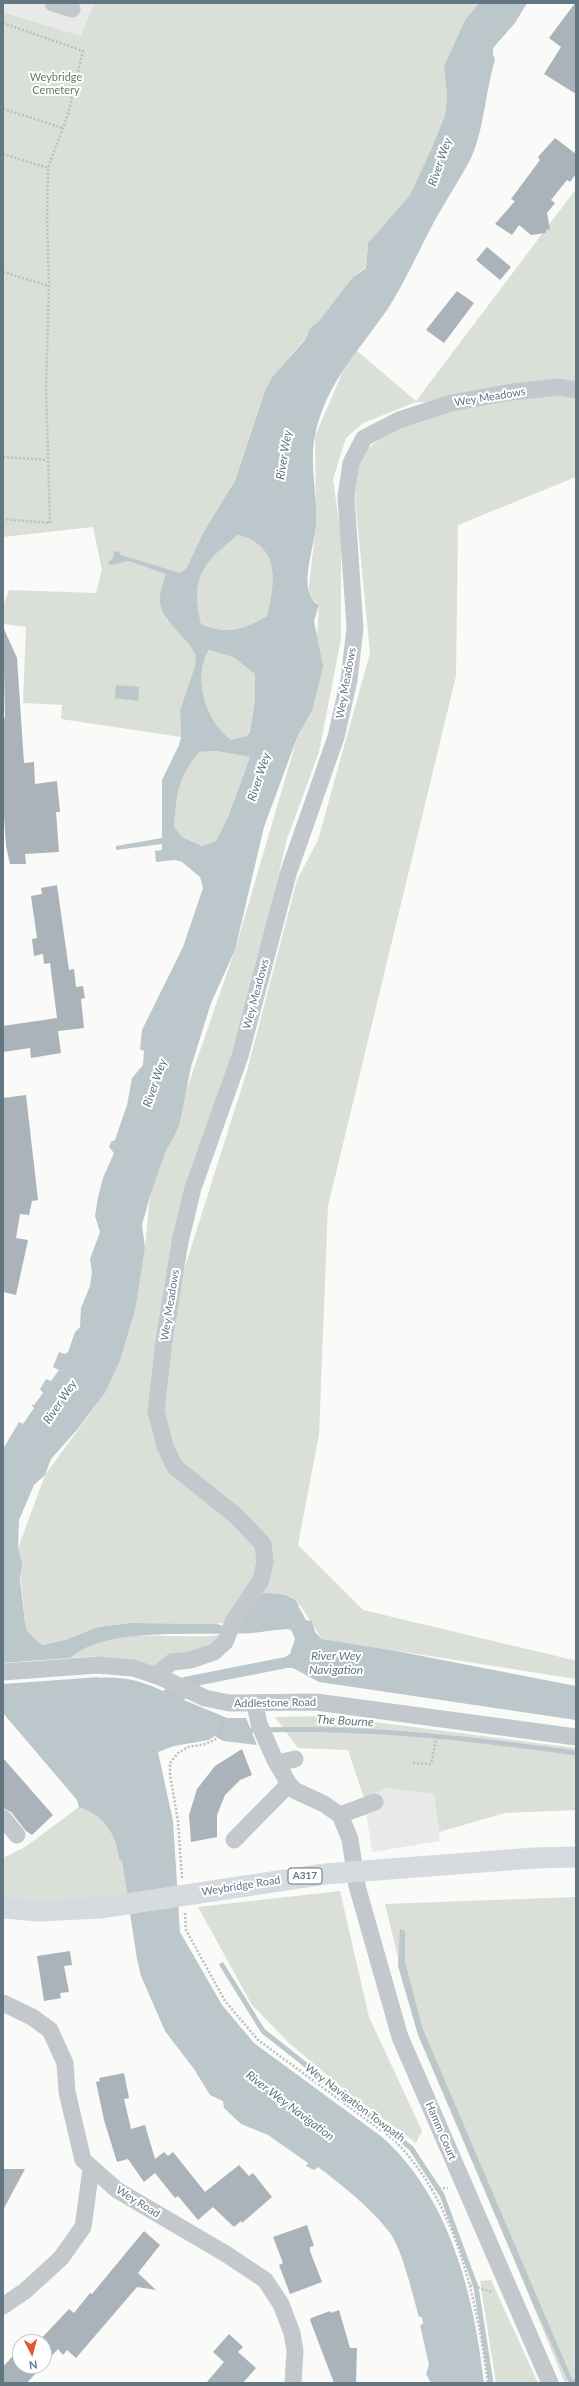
<!DOCTYPE html>
<style>
body{margin:0}
#map{position:relative;width:579px;height:2386px;overflow:hidden;background:#fafaf8;font-family:Lato,sans-serif}
canvas{display:block}
.frame{position:absolute;inset:0;border:4px solid #657683;pointer-events:none}
.north{position:absolute;left:12px;top:2334px;width:40px;height:40px;box-sizing:border-box;background:#fff;border:1px solid #c1c8cd;border-radius:50%;rotate:174deg;font-size:11px;font-weight:700;line-height:16px;text-align:center;color:#657683}
.north::after{content:'';display:block;margin:auto;width:14px;height:18px;background:#e4572e;clip-path:polygon(50% 0,100% 100%,50% 72%,0 100%)}
</style>
<div id="map">
<canvas width="579" height="2386"></canvas>
<div class="frame"></div>
<div class="north">N</div>
</div>
<script>
const ctx = document.querySelector('canvas').getContext('2d');
ctx.lineJoin = 'round';
function fill(path, color) { ctx.fillStyle = color; ctx.fill(path, 'evenodd'); }
function strokePath(path, color, width, dash) { ctx.strokeStyle = color; ctx.lineWidth = width; ctx.lineCap = dash ? 'butt' : 'round'; ctx.setLineDash(dash || []); ctx.stroke(path); }
function drawText(font, color, halo, rows, align = 'center') {
  ctx.font = font + ' Lato,sans-serif'; ctx.lineWidth = 4; ctx.setLineDash([]); ctx.textBaseline = 'middle'; ctx.strokeStyle = halo; ctx.fillStyle = color; for (const [text, x, y, turn = 0] of rows) {
    ctx.save(); ctx.translate(x, y); ctx.rotate((+turn || 0) * Math.PI / 180); ctx.textAlign = isNaN(turn) ? turn : align; if (halo) ctx.strokeText(text, 0, 0); ctx.fillText(text, 0, 0); ctx.restore();
  }
}
const built = new Path2D(`
 M3,3h91l-13,33 -78,-24z
 M386,1788l48,6 6,47 -68,11 -8,-54z`);
const green = new Path2D(`
 M94,3h385l-14,17 -21,46 3,31 -2,18 -12,30 -23,50 -42,48 -2,24 -14,11 -33,43 -9,7 -5,11 -33,38 -7,14 -30,90 -31,50 -18,38 -6,4 -14,46 13,11 18,26 -2,10 -15,44 1,27 -120,-18 1,-14 -39,-2 3,-76 -23,-3v-17l6,-17 87,3 6,-23 -9,-43 -90,10v-525l78,24z
 M576,189v202l-125,12 -35,-1 -53,21 -17,15 -13,41 8,58v102l-22,113 -32,87 -48,202 -89,336 97,-306 50,-191 21,-40 52,-187 -15,-155 4,-32 9,-18 32,-22 52,-17 108,-16 16,3v81l-118,48 -2,151 -128,530 -9,228 -21,111 65,65 210,50 3,1v18l-254,-40 -22,-34 -83,19 -87,-1 -32,4 -33,13 -23,5 -15,-14 -2,-8 -7,-75 27,-73 60,-82 40,-146 5,-52 85,-245 63,-215 14,-24 7,-106 -11,-11 8,-68 -1,-90 32,-74 9,-12 60,51z
 M238,535c43,11 37,48 29,81 -24,14 -40,19 -66,8 -10,-48 0,-59 37,-89z
 M209,650l24,7 22,17v25l-5,33 -3,4 -16,5c-25,-19 -39,-64 -22,-91z
 M216,751l34,6 -22,60 -12,24 -14,5 -20,-9 -8,-10c3,-33 3,-49 25,-75z
 M225,1634l2,3 -71,38 -60,-14 -3,-5 -24,2c42,-37 106,-15 156,-24z
 M328,1716l248,32v62l-71,3 -66,19 -5,-38 -48,-6 -22,10 -16,-48 -50,-2 -23,-31z
 M79,1807c25,9 37,26 40,53l3,1 5,33 -61,10 -63,-3v-43l22,-11z
 M340,1891l29,126 53,114 -6,12 -76,-57 -51,-43 -37,-38 -54,-98z
 M576,1897v486h-11l-155,-376 -25,-103z
 M491,2280l47,103h-42l-16,-102z`);
const water = new Path2D(`
 M479,3h48l-12,20 -22,25v6l2,6c-10,32 -11,74 -26,102 -11,20 -24,40 -35,60 -16,30 -29,60 -47,88 -29,42 -61,73 -72,125 -6,30 3,61 1,90 -1,21 -20,68 3,80l-5,16 9,45 -11,45 -14,24 -34,92 -29,123 -24,53 -20,64 -12,59 -14,27 -15,43 -8,29 3,22 -10,63 -15,50 -15,33 -29,38 -25,28 -6,16 -11,10 -15,35 -1,28 4,15 -2,16 5,44 2,8 15,14 23,-5 33,-13 32,-4 87,1 10,3 30,-32 8,-2 20,2 10,5 11,20 6,1 3,11 7,7 69,11 185,36v34l-257,-38 -26,-14h-6l-86,17 -17,15 43,18h19l11,27 -34,-4 -8,-5 -6,4 -35,6 -16,6 15,69 7,111 42,73 32,38 128,94c68,61 92,158 102,246h-53l-5,-9 3,-9 -9,-40 3,-1 -1,-7h-3c-6,-21 -17,-68 -29,-84 -17,-23 -49,-49 -72,-66l-4,3 -8,-4 2,-3 -40,-28 -27,-11 -17,-16 -1,-7 -13,-6 -16,-26 -29,-38 -24,-55 -4,-17 -15,-98 -3,-1c-3,-27 -15,-44 -40,-53l-2,-7 -74,-87v-264l16,-27 4,2 11,-16 -3,-4 3,1 9,-12 -3,-4 6,-10 5,2 8,-11 -6,-3 6,-15 6,2 3,-2 7,-20 5,-5 1,-19 9,-22 2,-14 -2,-13 10,-27 -5,-16 3,-19 5,-19 11,-25 -5,-6 2,-5 4,-2 12,-35 5,-27 11,-13 1,-14 -4,-2 2,-19 41,-83 20,-59 -3,-11 -18,-15 -7,-2 -19,2 -1,-11 7,-1v-6l-46,6v-4l46,-8v-58l17,-35 2,-8 -1,-27 15,-44 1,-10c-9,-22 -39,-36 -36,-60 1,-7 4,-15 6,-22l-37,-13 -19,4 -2,-3 5,-4 1,-6 4,-1 3,4 59,18 6,-4 18,-38 31,-50 30,-90 7,-14 33,-37 5,-12 9,-7 33,-43 14,-10 2,-25 42,-48 23,-50 12,-30 2,-18 -3,-31 21,-46zM238,535c43,11 37,48 29,81 -24,14 -40,19 -66,8 -10,-48 0,-59 37,-89zM209,650l24,7 22,17v25l-5,33 -3,4 -16,4c-25,-18 -39,-63 -22,-90zM216,751l34,6 -22,60 -12,24 -14,5 -20,-9 -8,-10c3,-33 3,-48 25,-75zM287,1629l4,1 4,9 -5,15 -5,3 -101,20 -21,14c-21,-10 -40,-15 -64,-13l-6,-22 -23,2c34,-31 117,-22 163,-25 18,2 36,-3 54,-4z
 M116,685l23,2 -1,14 -23,-3z
 M400,1929l5,2v31l17,65 150,352 4,1v3h-7l-35,-77 -116,-271 -20,-69z`);
const pier = new Path2D(`
 M95,1656l5,21 -97,7v-21z`);
const stream = new Path2D(`
 M244,1731c111,-6 223,7 332,22
 M222,1965l41,66 148,117 31,47 34,92 15,96`);
const building = new Path2D(`
 M575,3h1v91l-32,-20 17,-27 -12,-9z
 M555,138l21,16v20l-6,8 -3,-2 -16,20 4,3 -8,10 3,16 -4,1v3l-15,2 -12,-10 -7,10 -17,-11 20,-23 -4,-2 29,-39 -2,-3z
 M487,247l24,20 -11,13 -24,-20z
 M457,291l17,12 -30,40 -18,-13z
 M3,627l14,31 7,105 10,-1 1,22 22,-3 3,31h-4l3,40 -34,2 1,10h-16l-4,-18 -3,-44v-84h2z
 M57,885l12,85 5,-1 2,18 7,-1 2,12 -4,1 3,29 -26,3 3,22 -30,5 -1,-10 -27,4v-26l54,-8 -7,-55 -6,1 -1,-10 -9,2 -2,-17 5,-1 -6,-42 11,-2 -1,-6z
 M26,1095l12,105 -6,1 -3,14 -9,-1 -4,24 12,2 -12,55 -13,-3v-194z
 M242,1749l10,26 -12,5 -15,15 -8,20v22l-26,5 -2,-27 8,-26 18,-23z
 M3,1758l50,57 -21,20 -6,-4 -15,-19 -8,-4z
 M70,1951l2,14 -8,1 5,26 -9,1 1,5 -17,3 -7,-45z
 M124,2073l5,25 -5,1 7,30 14,-4 10,34 9,-7 4,4 5,-4 32,40 34,-27 10,11 4,-3 19,24 -30,26 -1,-2 -7,6 -21,-20 -15,13 -20,-24 -3,2 -20,-25 -11,9 -16,-23 -11,3 -13,-42 -8,-38 4,-1 -1,-3z
 M3,2169h22l-22,41z
 M307,2225l7,21 -4,1v4l12,31 -32,12 -11,-29 4,-2 -10,-26z
 M144,2231l16,14 -22,28 18,17 -19,-3 -61,71 -9,-8 -4,5 -5,-6 -14,15v-22h-6l31,-33 5,4 16,-20 2,1z
 M339,2310l11,38h7l-1,35h-22l-24,-63 1,-2 19,-7 1,2z
 M229,2334l14,13 -5,5 18,16 -13,15h-37l18,-21 -11,-10z
 M18,2350l2,1v15h22l-15,17h-24v-16z`);
const path = new Path2D(`
 M3,23l80,28 -15,63 -20,54 -1,49 2,69 -3,101 4,136 -47,-4
 M3,109l60,19
 M3,154l45,14
 M3,272l46,14
 M3,457l44,3
 M413,1763l18,1 6,-29
 M182,1878l-4,-57 -8,-46v-12l8,-10 10,-6 18,-3 12,-6 7,-19
 M185,1913l1,17 39,71 33,39 135,99c64,63 83,159 95,244
 M431,2189l17,-1
 M470,2285l22,7`);
const minor = new Path2D(`
 M53,3l19,6
 M3,1672l94,-7 36,3 27,9 45,21 24,5 87,-1 260,35
 M156,1675l16,-13 19,-2 23,-8 11,-10 8,-20 28,-42 4,-18 -2,-18 -28,-29 -60,-48 -10,-21 -9,-35 8,-70 16,-99 13,-54 47,-132 48,-182 48,-137 13,-57 6,-52 -9,-131 5,-34 13,-25 35,-18 52,-17 61,-11 48,-5 16,3
 M255,1704l4,20 16,36 14,24 5,6 30,14 16,11 10,24 7,47 43,151 150,346
 M278,1763l17,-4
 M340,1815l35,-13
 M3,1818l14,17
 M234,1840l55,-56
 M3,2003l29,14 18,13 15,33 2,29 16,68 34,30 109,64 39,26 16,24 11,29 3,18 -2,32
 M3,2306l22,-15 36,-33 22,-31 8,-58`);
const major = new Path2D(`
 M3,1908l37,3 60,-3 225,-34 209,-16 42,-1`);
const shields = [
 [305,1876,34]
];
const shieldNames = [
 ["A317",305,1876]
];
const parkNames = [
 ["Weybridge",56,77],
 ["Cemetery",56,90]
];
const streetNames = [
 ["Wey Meadows",490,397,-9],
 ["Wey Meadows",346,683,-80],
 ["Wey Meadows",256,994,-75],
 ["Wey Meadows",170,1305,-81],
 ["Addlestone Road",275,1703,-1],
 ["Weybridge Road",241,1886,-9],
 ["Wey Navigation Towpath",355,2103,37],
 ["Hamm Court",441,2131,67],
 ["Wey Road",138,2202,32]
];
const waterNames = [
 ["River Wey",440,162,-71],
 ["River Wey",284,455,-81],
 ["River Wey",259,777,-72],
 ["River Wey",155,1083,-71],
 ["River Wey",60,1402,-56],
 ["River Wey",336,1656],
 ["Navigation",336,1670],
 ["The Bourne",345,1721,3],
 ["River Wey Navigation",290,2106,37]
];
fill(built, '#e8e9e9');
fill(green, '#dadfd7');
fill(water, '#bbc7cb');
fill(pier, '#fafaf8');
strokePath(stream, '#bbc7cb', 5);
fill(building, '#aab3b9');
strokePath(path, '#bbbfc2', 2.5, [2, 2]);
strokePath(minor, '#c3c8cc', 17);
strokePath(major, '#d6dbdf', 21);
for (const [x, y, w] of shields) { const box = new Path2D(); box.roundRect(x - w / 2, y - 8, w, 16, 3); ctx.fillStyle = '#fff'; ctx.fill(box); strokePath(box, '#657683', 1); }
drawText('bold 10px', '#657683', null, shieldNames);
drawText('11px', '#687a64', '#fff', parkNames);
drawText('11px', '#657683', '#fff', streetNames);
drawText('italic 12px', '#60757c', '#fff', waterNames);
</script>
